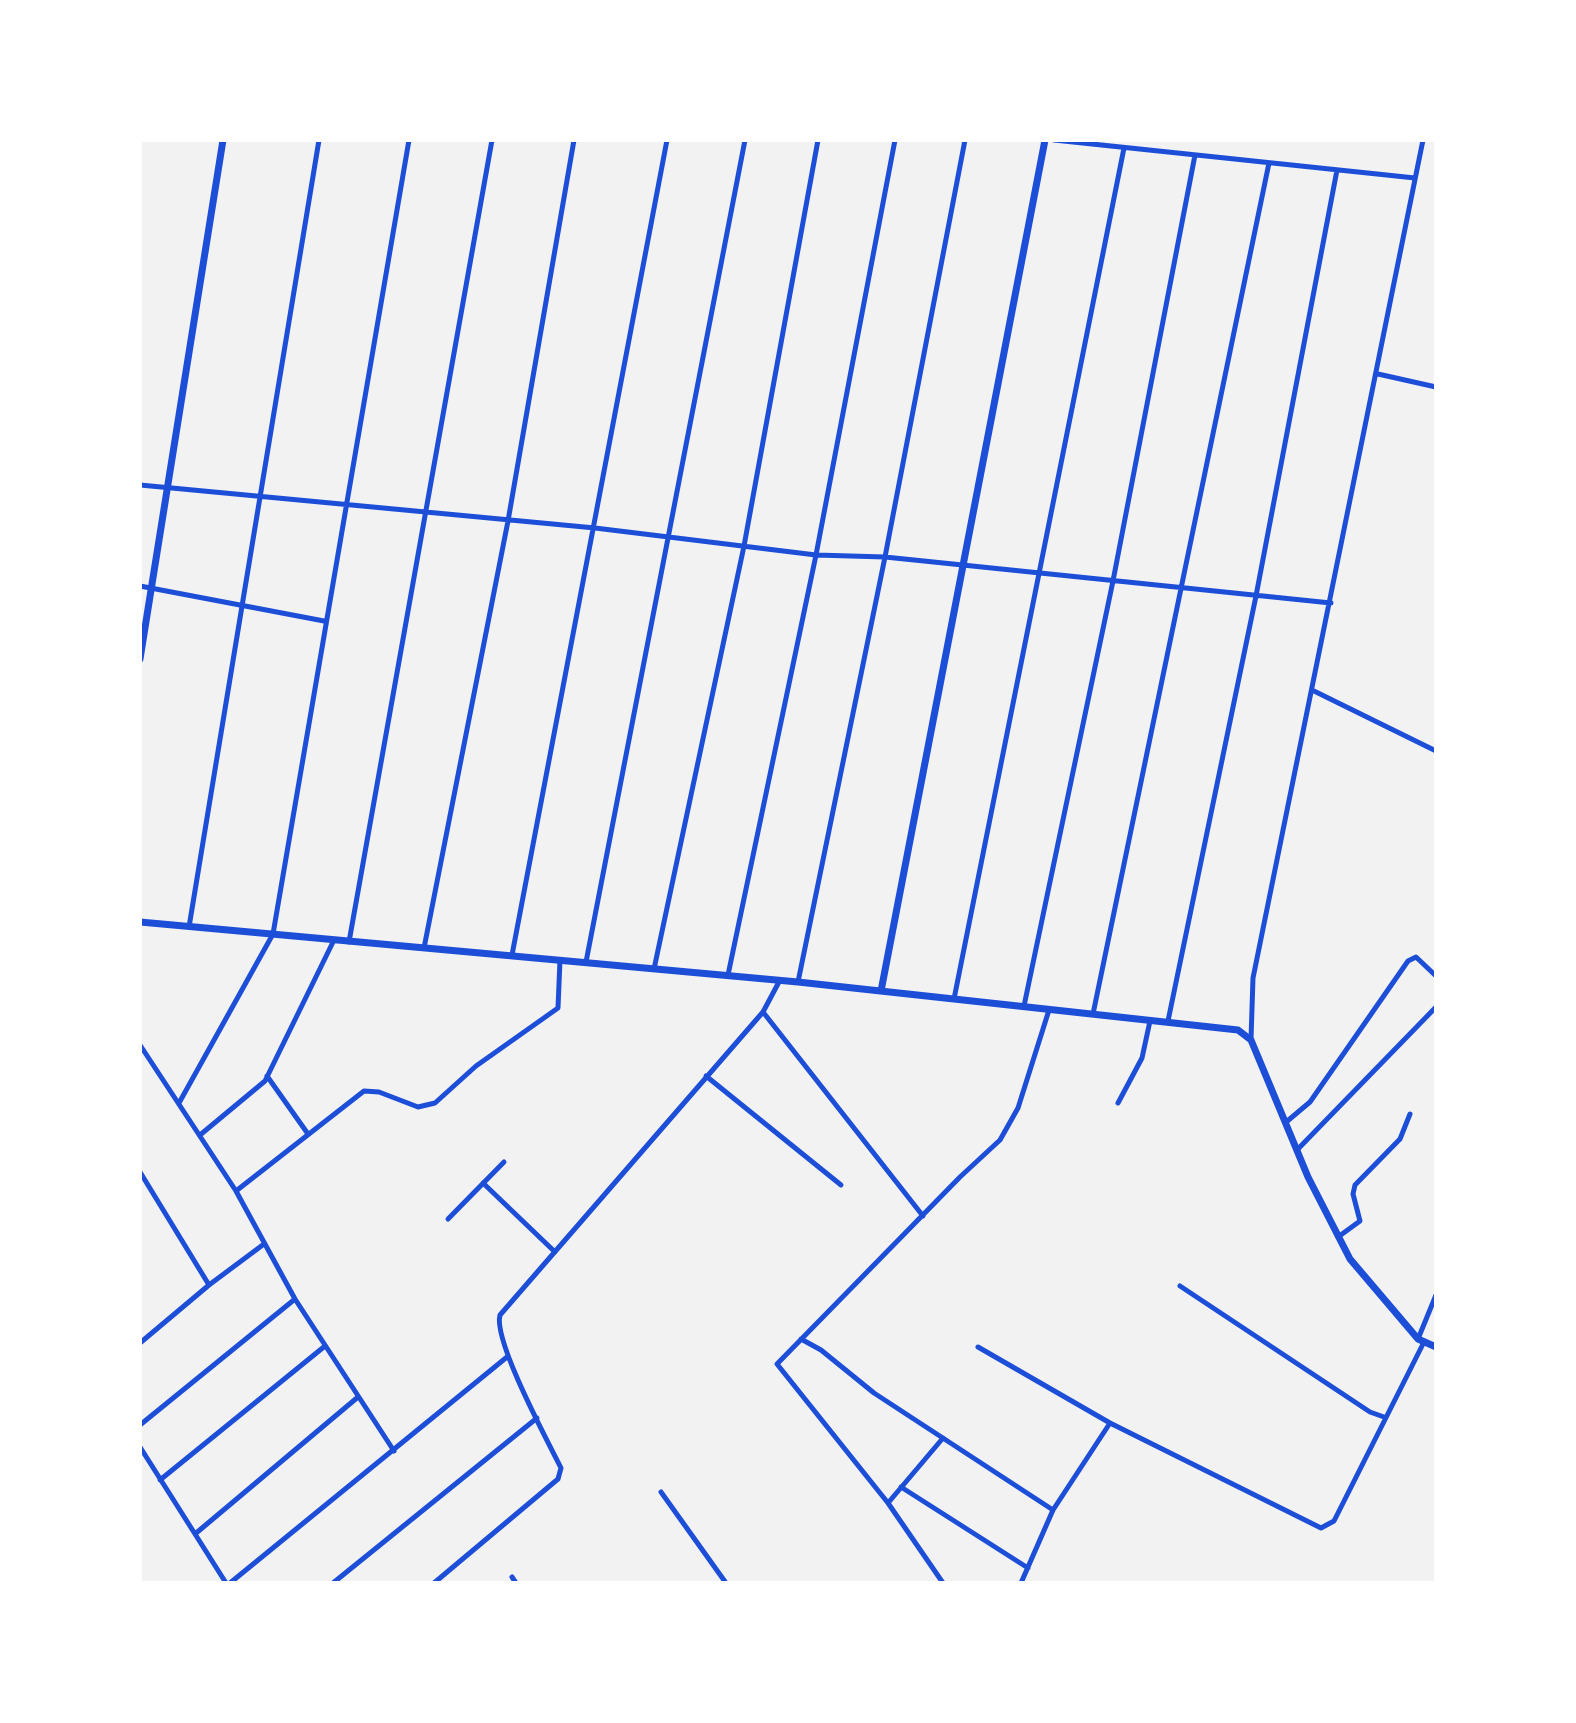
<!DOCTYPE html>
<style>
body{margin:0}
#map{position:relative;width:1576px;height:1723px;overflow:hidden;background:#f2f2f2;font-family:"Sofia Sans Condensed",sans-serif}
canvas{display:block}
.frame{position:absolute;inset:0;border:142px solid #fff;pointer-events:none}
</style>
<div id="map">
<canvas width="1576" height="1723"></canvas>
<div class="frame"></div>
</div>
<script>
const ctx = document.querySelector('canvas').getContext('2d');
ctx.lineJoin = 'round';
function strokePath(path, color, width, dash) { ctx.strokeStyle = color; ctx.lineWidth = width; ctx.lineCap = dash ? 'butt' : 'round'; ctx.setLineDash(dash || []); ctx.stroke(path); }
const minor = new Path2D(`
 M1054,140l361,38
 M1378,374l58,13
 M140,485l455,43 221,27 69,2 446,46
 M140,586l184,35
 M1314,691l122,60
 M189,927l130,-787
 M349,942l143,-802
 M424,948l84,-427 66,-381
 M512,955l155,-815
 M586,962l159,-822
 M654,969l90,-423 74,-406
 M728,975l88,-420 79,-415
 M798,982l87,-425 80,-417
 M954,999l170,-851
 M1024,1006l89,-425 82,-426
 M763,1012l160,204
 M1093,1014l176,-851
 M1168,1021l88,-425 81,-426
 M1251,1039l2,-61 170,-838
 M140,1045l96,146 59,108 99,152
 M267,1076l41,58
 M706,1076l135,109
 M179,1103l94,-169 136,-794
 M1118,1103l24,-45 8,-37
 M1285,1123l25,-21 98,-141 8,-4 20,19
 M200,1135l65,-54 69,-141
 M1297,1150l139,-143
 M140,1172l69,113 -69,58
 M483,1183l72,69
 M236,1191l128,-100 15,1 39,15 17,-4 41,-37 82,-58 2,-48
 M448,1219l56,-57
 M1338,1237l22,-16 -7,-27 2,-9 45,-46 10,-25
 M209,1285l55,-41
 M1180,1286l190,126 14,5
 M801,1339l20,11 53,43 179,117
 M1418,1339l18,-44
 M978,1347l132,76 211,105 13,-7 90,-179
 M140,1425l155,-126
 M140,1447l86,136
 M160,1480l165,-134
 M901,1487l127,81
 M661,1492l65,91
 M888,1503l55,-65
 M195,1534l163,-137
 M512,1577l4,6
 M230,1583l277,-226
 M333,1583l204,-165
 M434,1583l124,-104 3,-11c-14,-28 -68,-128 -61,-153l263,-303 17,-32
 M943,1583l-55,-80 -111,-139 183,-187 40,-37 18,-32 31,-98
 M1021,1583l32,-73 57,-87`);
const tertiary = new Path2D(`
 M140,659l83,-519
 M140,922l658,60 440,48 13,10 57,137 42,82 68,80 18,8
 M881,991l164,-851`);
strokePath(minor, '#1d4ed8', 5);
strokePath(tertiary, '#1d4ed8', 7);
</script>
